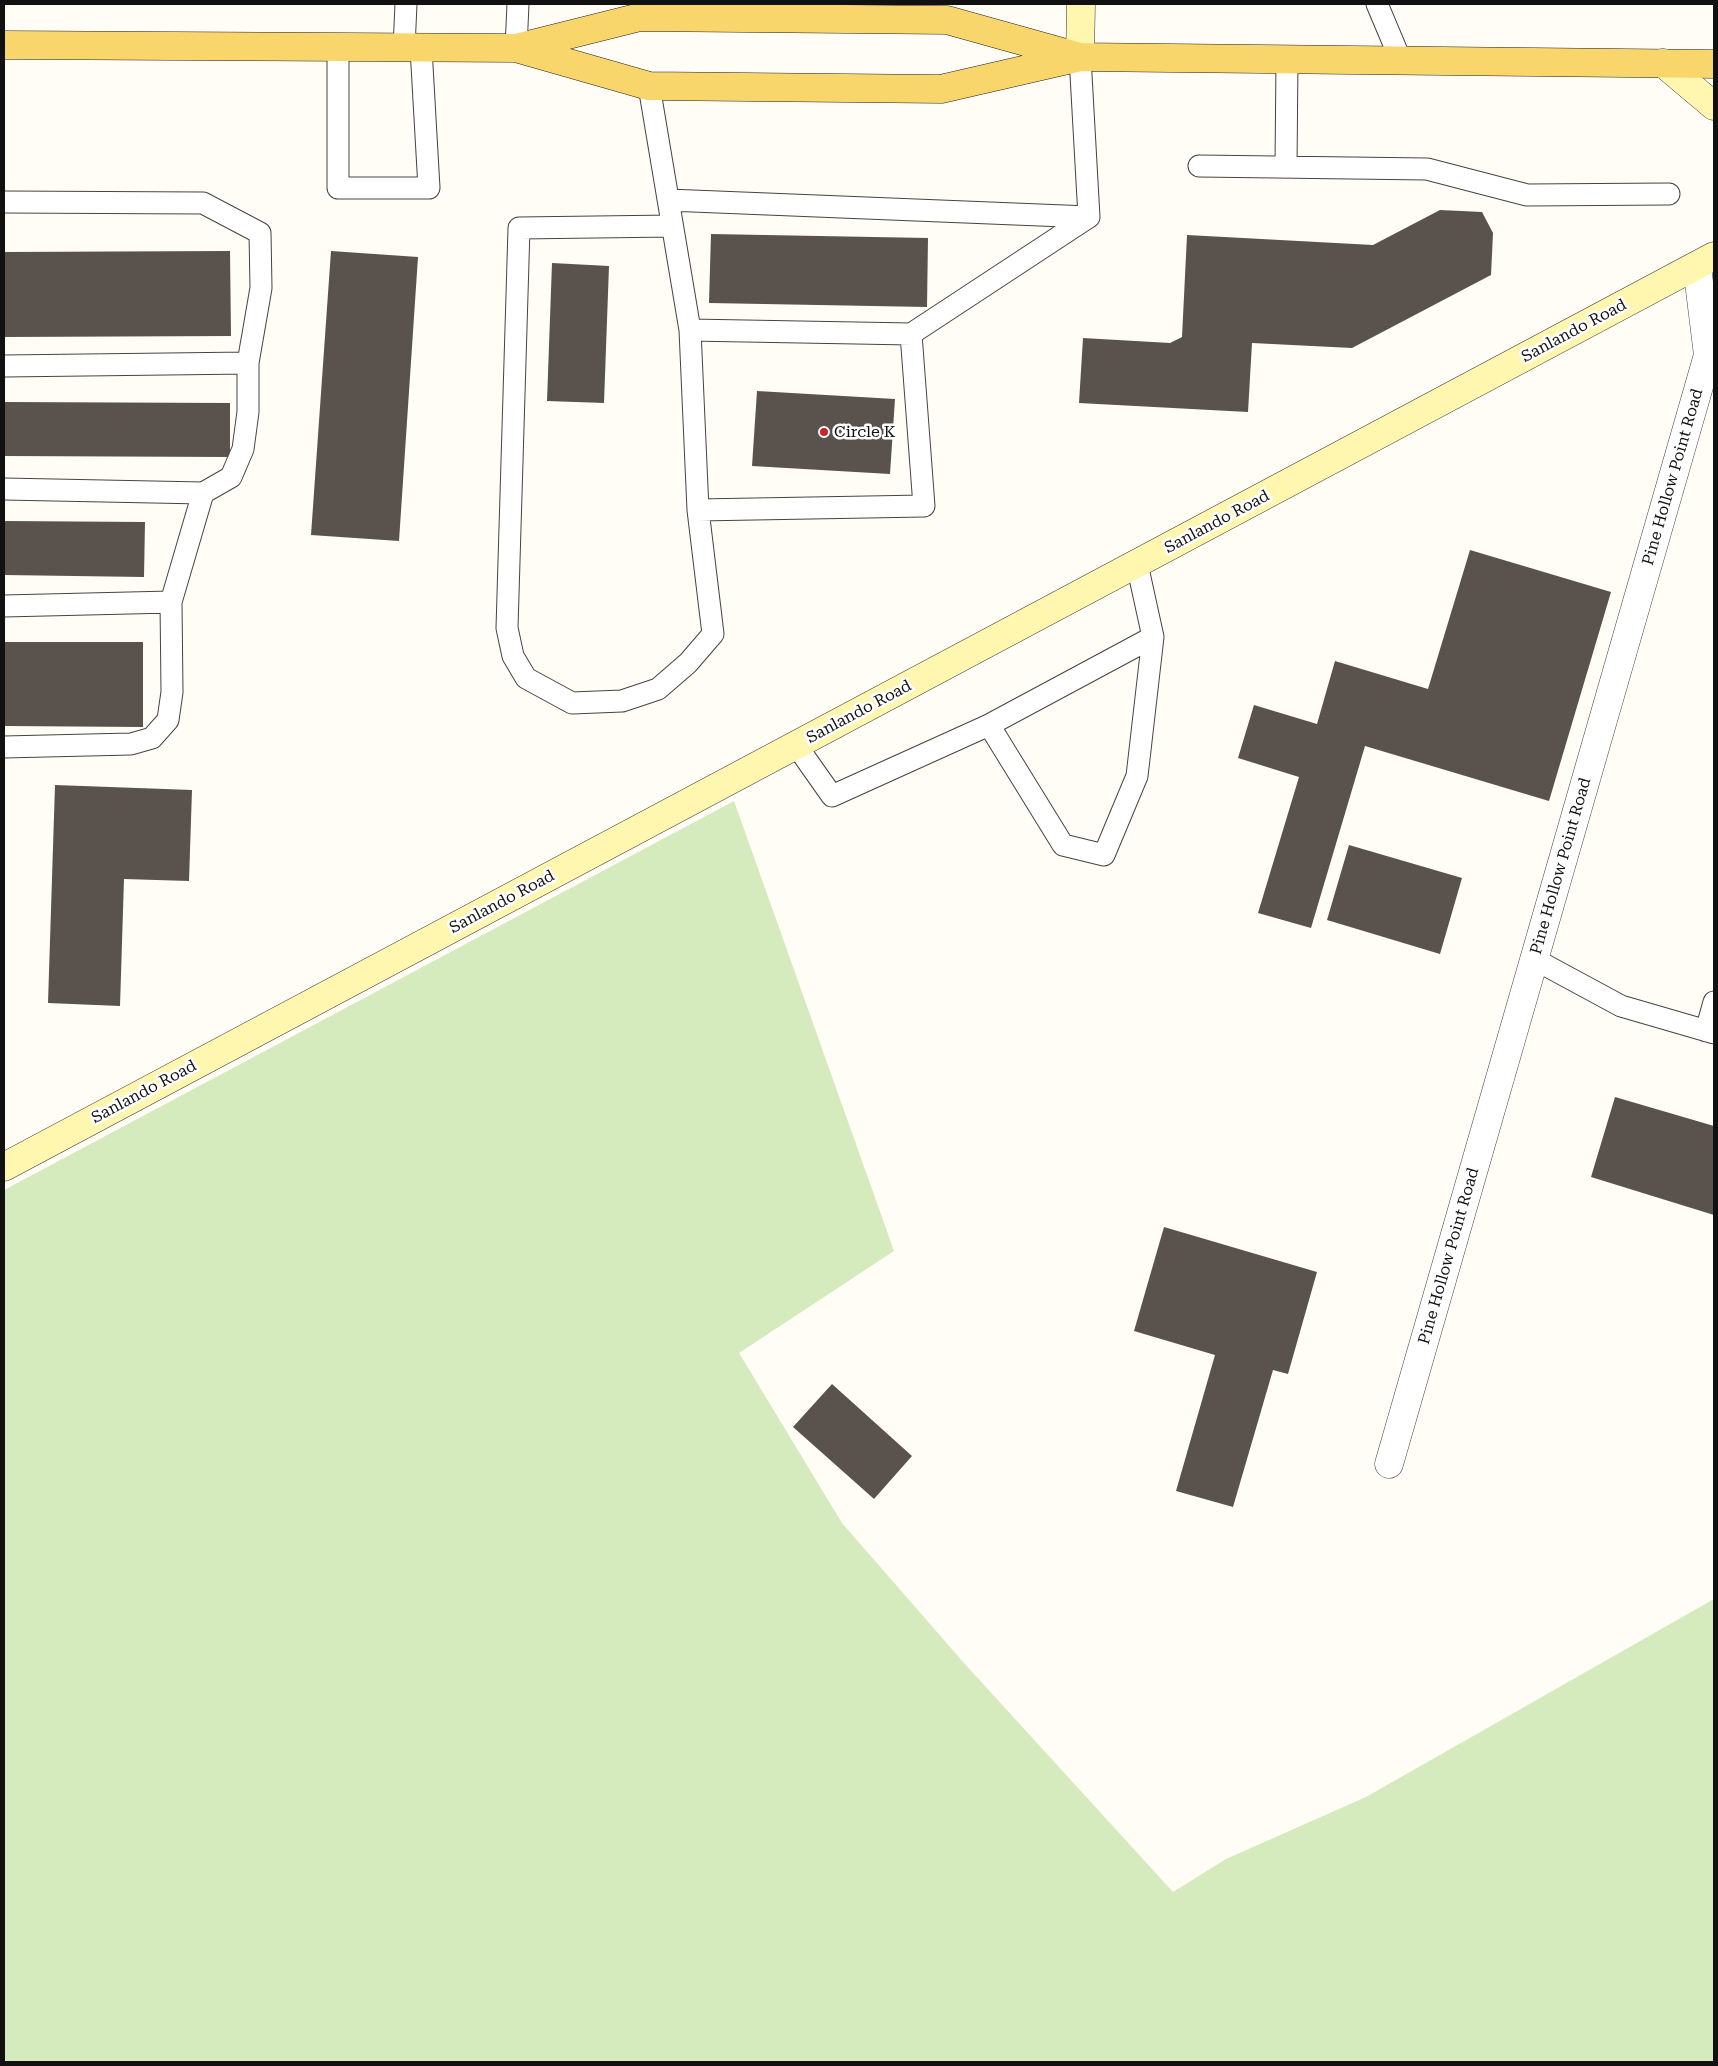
<!DOCTYPE html>
<style>
body{margin:0}
#map{position:relative;width:1718px;height:2066px;overflow:hidden;background:#fffdf5;font-family:"Roboto Serif",serif}
canvas{display:block}
.frame{position:absolute;inset:0;border:5px solid #111;pointer-events:none}
</style>
<div id="map">
<canvas width="1718" height="2066"></canvas>
<div class="frame"></div>
</div>
<script>
const ctx = document.querySelector('canvas').getContext('2d');
ctx.lineJoin = 'round';
function fill(path, color) { ctx.fillStyle = color; ctx.fill(path, 'evenodd'); }
function strokePath(path, color, width, dash) { ctx.strokeStyle = color; ctx.lineWidth = width; ctx.lineCap = dash ? 'butt' : 'round'; ctx.setLineDash(dash || []); ctx.stroke(path); }
function drawText(font, color, halo, rows, align = 'center') {
  ctx.font = font + ' "Roboto Serif",serif'; ctx.lineWidth = 5; ctx.setLineDash([]); ctx.textBaseline = 'middle'; ctx.strokeStyle = halo; ctx.fillStyle = color; for (const [text, x, y, turn = 0] of rows) {
    ctx.save(); ctx.translate(x, y); ctx.rotate((+turn || 0) * Math.PI / 180); ctx.textAlign = isNaN(turn) ? turn : align; if (halo) ctx.strokeText(text, 0, 0); ctx.fillText(text, 0, 0); ctx.restore();
  }
}
const green = new Path2D(`
 M734,801l160,450 -155,102 103,170 122,140 209,229 53,-33 140,-62 348,-198v463h-1710v-872z`);
const building = new Path2D(`
 M1440,210l42,2 11,21 -2,42 -139,73 -100,-5 -4,69 -169,-9 4,-65 87,5 12,-6 5,-102 186,10z
 M711,234l217,4 -1,69 -218,-4z
 M230,251l1,85 -227,1v-85z
 M331,251l87,6 -19,284 -88,-6z
 M552,263l57,3 -5,137 -57,-2z
 M757,391l138,8 -5,75 -138,-8z
 M4,402l226,1v54l-226,-1z
 M4,521l141,1 -1,55 -140,-2z
 M1470,550l141,42 -62,209 -184,-55 -54,182 -53,-15 41,-136 -61,-19 16,-53 63,19 18,-63 93,28z
 M4,642h139v85l-139,-1z
 M55,785l137,5 -3,91 -65,-2 -4,127 -72,-3z
 M1349,845l113,33 -22,76 -113,-34z
 M1615,1097l99,29v89l-123,-38z
 M1164,1227l153,45 -29,102 -15,-4 -40,137 -57,-16 39,-136 -81,-24z
 M832,1384l80,72 -38,43 -81,-72z`);
const lane = new Path2D(`
 M1377,4l24,57
 M338,47v141h91l-8,-140
 M404,48l2,-44
 M516,48l2,-44
 M1080,57l9,160
 M649,86l41,244 221,4 178,-117
 M1199,166l228,3 100,26 142,-1
 M1286,167l1,-108
 M668,200l421,17
 M4,202l199,1 57,30 1,55 -13,75 -244,3
 M672,226l-153,2 -12,400 6,28 13,22 46,25 50,-2 36,-12 30,-26 25,-29 -15,-124 226,-4 -13,-172
 M690,330l8,180
 M4,489l199,4 -32,109 -167,4
 M203,493l28,-16 12,-28 5,-37v-49
 M989,725l164,-88
 M796,745l36,51 157,-71 74,120 41,10 33,-79 16,-139 -16,-73
 M4,747l127,-3 21,-6 16,-18 4,-28 -1,-90
 M1534,959l87,47 93,27
 M1706,1031l8,-29`);
const street = new Path2D(`
 M1389,1464l319,-1109 -11,-89`);
const secondary = new Path2D(`
 M1080,57l1,-53
 M1663,63l51,43
 M4,1167l1710,-911`);
const primary = new Path2D(`
 M4,45l512,3 124,-31 307,3 129,36
 M516,48l133,38 292,3 139,-32 634,7`);
const markers = [
 [824,432,5,"#c4262e"]
];
const streetNames = [
 ["Sanlando Road",1574,331,-28],
 ["Pine Hollow Point Road",1673,477,-74],
 ["Sanlando Road",1217,522,-28],
 ["Sanlando Road",859,712,-28],
 ["Pine Hollow Point Road",1561,866,-74],
 ["Sanlando Road",502,902,-28],
 ["Sanlando Road",144,1092,-28],
 ["Pine Hollow Point Road",1449,1256,-74]
];
const poiNames = [
 ["Circle K",834,432]
];
fill(green, '#d5ebbd');
fill(building, '#5a524d');
strokePath(lane, '#444', 23);
strokePath(street, '#444', 29);
strokePath(secondary, '#333', 29);
strokePath(primary, '#222', 29);
strokePath(lane, '#fff', 21);
strokePath(street, '#fff', 28);
strokePath(secondary, '#fff6b0', 28);
strokePath(primary, '#f9d66b', 28);
for (const [x, y, r, color] of markers) { const dot = new Path2D(); dot.arc(x, y, r, 0, 2 * Math.PI); ctx.fillStyle = color; ctx.fill(dot); strokePath(dot, '#fff', 2); }
drawText('16px', '#111', '#fff', streetNames);
drawText('16px', '#111', '#fff', poiNames, 'left');
</script>
